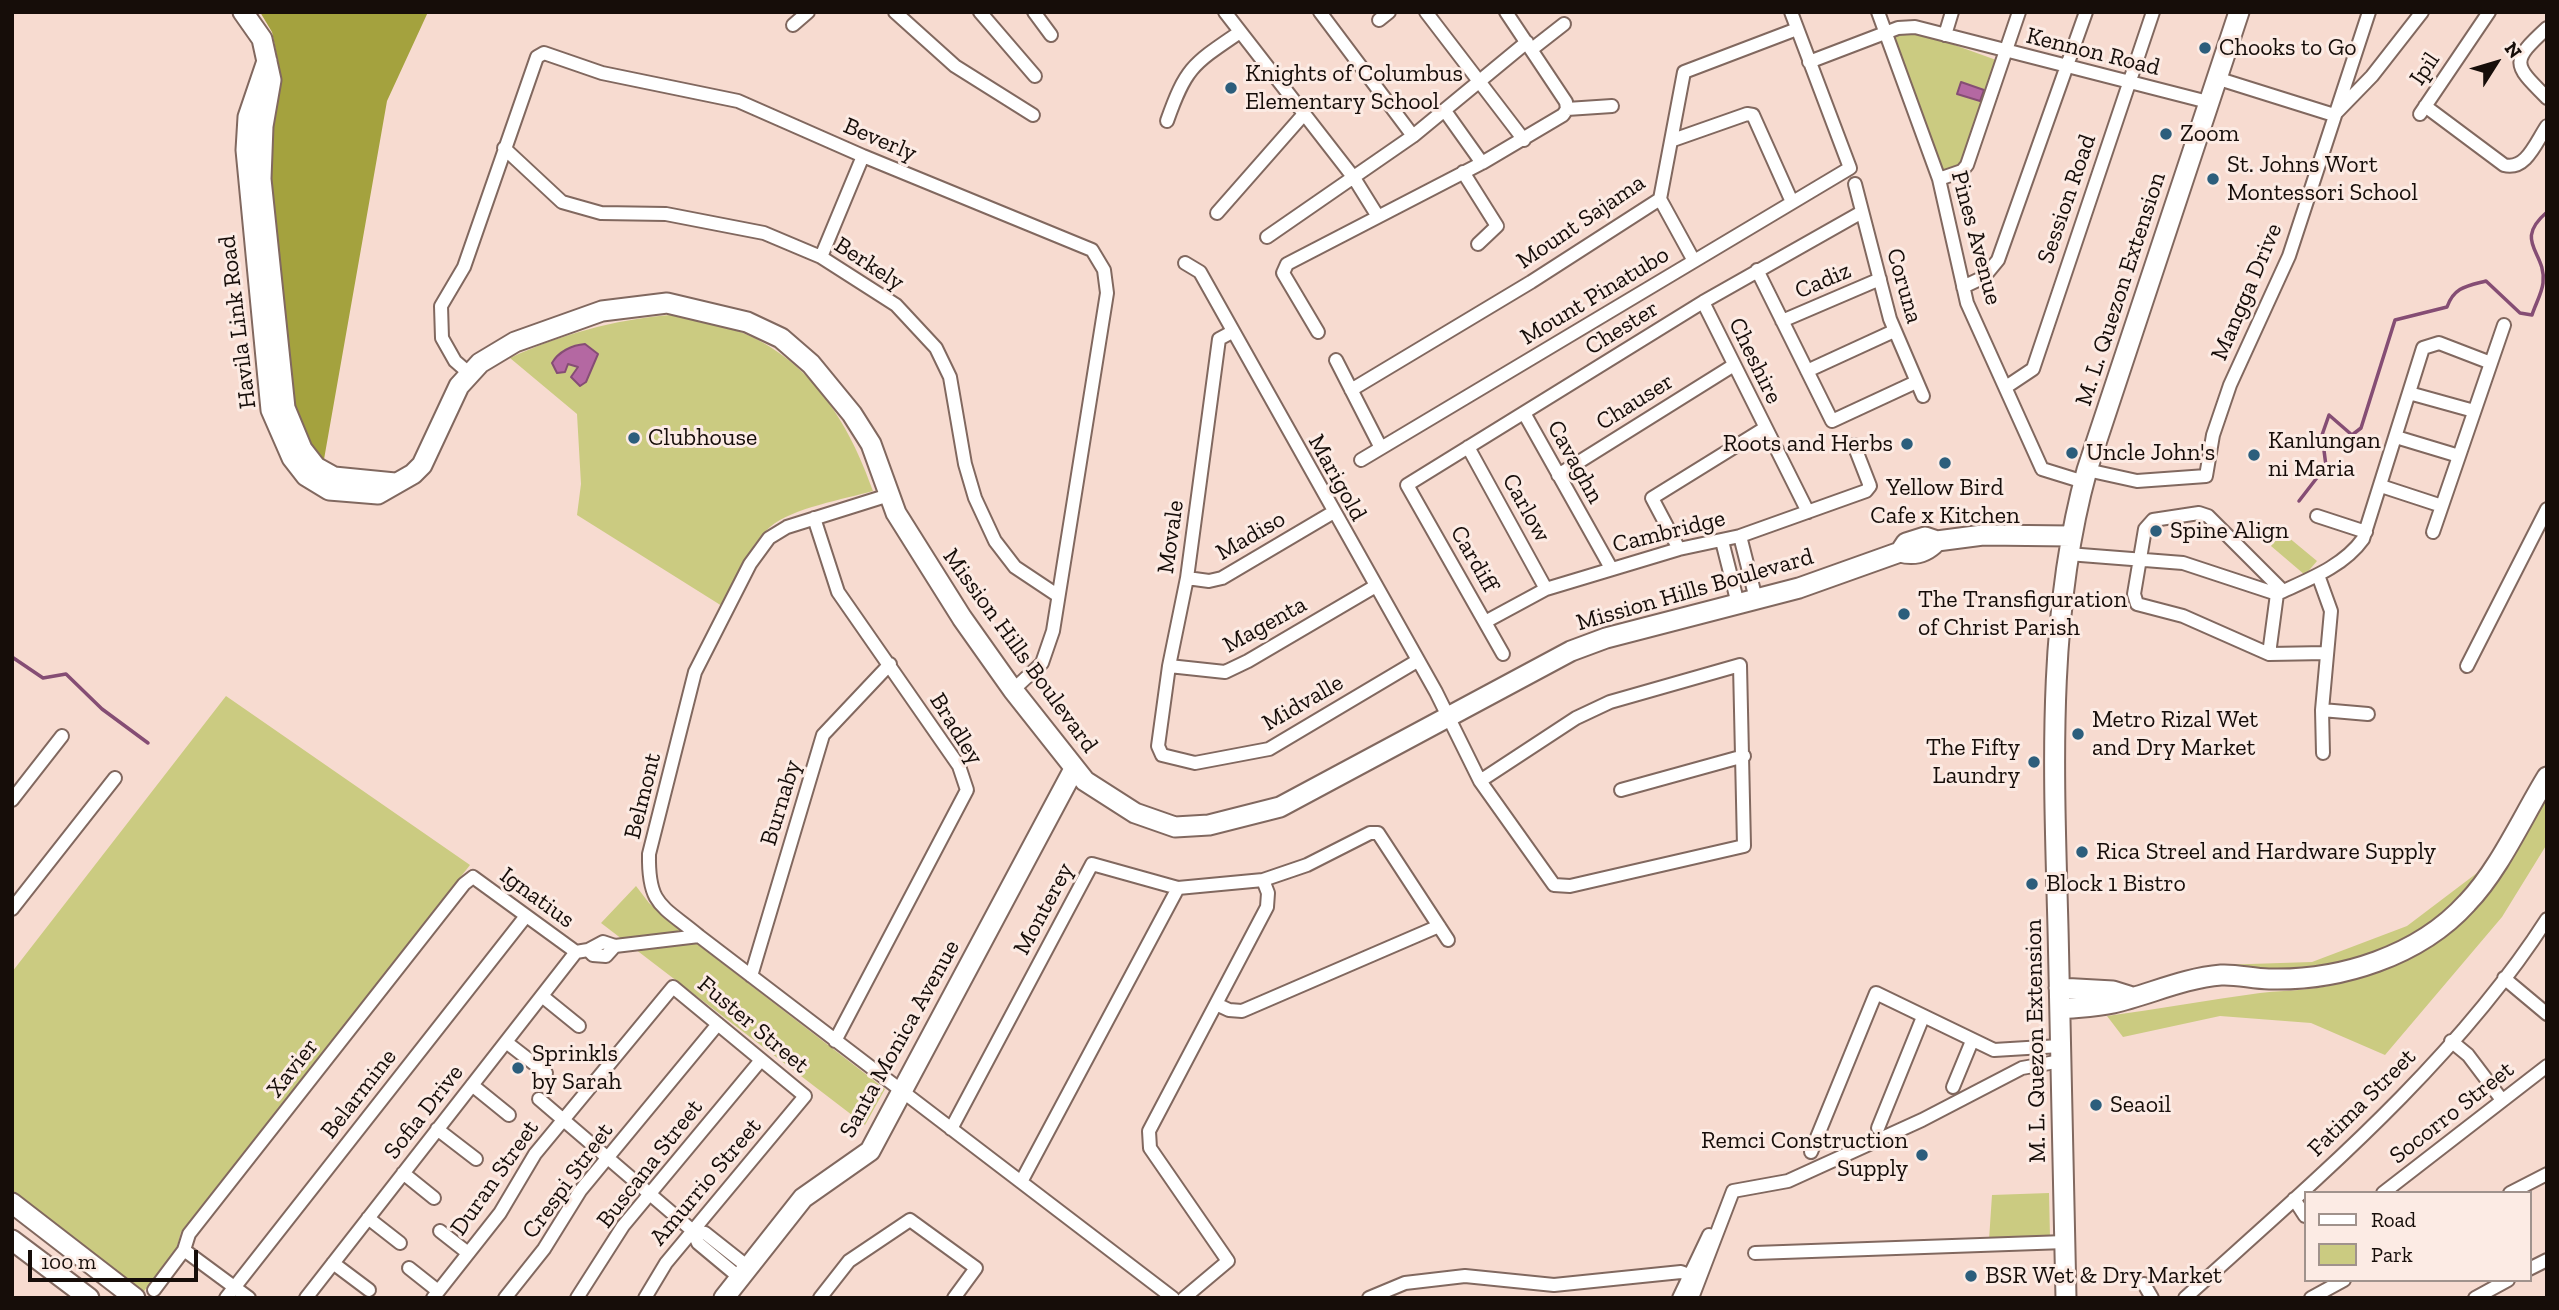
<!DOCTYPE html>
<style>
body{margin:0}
#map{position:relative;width:2559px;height:1310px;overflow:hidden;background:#f7dbd0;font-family:"Zilla Slab",serif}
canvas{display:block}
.frame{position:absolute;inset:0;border:14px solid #160d09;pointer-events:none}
.legend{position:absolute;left:2304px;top:1191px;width:228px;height:91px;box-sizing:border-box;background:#fcebe4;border:2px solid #a0928c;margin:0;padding:9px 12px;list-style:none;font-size:21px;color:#160d09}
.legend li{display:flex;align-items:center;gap:14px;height:35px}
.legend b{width:35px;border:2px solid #a0928c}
.north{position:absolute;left:2461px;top:28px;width:70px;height:70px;-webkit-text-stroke:5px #fcebe4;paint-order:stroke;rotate:53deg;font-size:19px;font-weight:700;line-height:28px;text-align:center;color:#160d09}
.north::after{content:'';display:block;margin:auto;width:24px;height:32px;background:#160d09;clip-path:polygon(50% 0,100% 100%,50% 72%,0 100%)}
.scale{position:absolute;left:28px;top:1250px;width:170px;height:32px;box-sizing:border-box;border:4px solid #160d09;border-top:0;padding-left:9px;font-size:21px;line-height:24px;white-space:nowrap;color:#160d09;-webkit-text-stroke:5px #fcebe4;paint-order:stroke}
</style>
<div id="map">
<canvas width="2559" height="1310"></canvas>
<div class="frame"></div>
<ul class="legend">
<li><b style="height:9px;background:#fff"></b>Road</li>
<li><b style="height:19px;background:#cbcb81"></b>Park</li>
</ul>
<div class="north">N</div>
<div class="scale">100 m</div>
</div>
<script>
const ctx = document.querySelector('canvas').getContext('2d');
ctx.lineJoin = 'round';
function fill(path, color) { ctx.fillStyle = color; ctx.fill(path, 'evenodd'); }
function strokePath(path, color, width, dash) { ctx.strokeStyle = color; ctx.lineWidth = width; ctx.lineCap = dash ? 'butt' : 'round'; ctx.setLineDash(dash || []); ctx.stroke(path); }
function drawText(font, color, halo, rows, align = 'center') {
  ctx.font = font + ' "Zilla Slab",serif'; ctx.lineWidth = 6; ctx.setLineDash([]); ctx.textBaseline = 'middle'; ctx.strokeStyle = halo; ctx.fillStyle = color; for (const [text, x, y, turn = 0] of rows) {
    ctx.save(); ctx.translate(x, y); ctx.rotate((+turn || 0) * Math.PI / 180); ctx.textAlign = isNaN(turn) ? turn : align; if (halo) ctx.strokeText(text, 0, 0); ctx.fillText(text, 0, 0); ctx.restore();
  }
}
const green = new Path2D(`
 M1910,29l89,32 -36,101 -18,11 -5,-3 -48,-130 4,-5z
 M670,315c22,5 47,8 68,16 71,27 111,91 135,160 -28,8 -81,17 -103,36 -22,19 -34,54 -48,79l-145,-91 4,-31 -4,-70 -67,-56c52,-24 103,-38 160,-43z
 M2282,532l35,29 -12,14 -34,-29z
 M226,696l244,169 -289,367 -4,15 -35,47 -130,-101v-221z
 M2547,798v46l-45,73 -117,138 -74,-32 -91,-7 -97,21 -16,-21c51,-7 102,-16 153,-23 16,-2 32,-2 48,-4 56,-6 118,-32 159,-71 33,-32 55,-81 80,-120z
 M2477,873l-18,29 -36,30 -76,32 -48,9 -81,-8 94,-3 95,-36z
 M636,886l13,17 47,40 189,146 -20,36 -264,-202z
 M2049,1193l1,45 -61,2 3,-45z`);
const forest = new Path2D(`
 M260,12h168l-41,89 -64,364 -17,-18 -18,-44 -22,-253 13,-84 -7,-34z`);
const water = new Path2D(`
 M1961,82l23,8 -4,11 -23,-7z
 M585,344l13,10 -12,28 -6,4 -9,-9 7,-10 -10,-3 -3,8 -8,1 -5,-10c6,-11 20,-18 33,-19z`);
const stream = new Path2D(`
 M2299,501l27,-35 -4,-31 7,-20 23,20 9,-7 34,-108 52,-13c7,-20 20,-21 39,-26l34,32 12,2c3,-10 10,-22 11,-32 4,-31 -31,-41 4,-71
 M12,657l31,21 23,-4 36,35 46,34`);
const street = new Path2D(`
 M895,12l60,54 78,49
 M980,12l55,64
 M1034,12l17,23
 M1225,12l129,166 23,37
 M1320,12l93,124
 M1426,12l98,128
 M1506,12l60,90 1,7
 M1878,12l61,167 28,124 75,166 42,13
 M1379,20l10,-8
 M793,25l15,-13
 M2547,28c-37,34 -34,36 0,70
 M1945,35l7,-23
 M1532,49l32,-25
 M1809,62l89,-34 17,-1 293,75
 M2216,78l118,37
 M2425,106l79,59c22,6 32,-23 43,-39
 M1445,111l37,52
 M2337,112l35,-36 50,-64
 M2420,114l69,-102
 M1167,121c19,-54 26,-57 73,-89
 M1673,140l74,-26 6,1 39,87
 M504,148l58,54 39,11 65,1 98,19 57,24 75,48 40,43 14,29 15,87 10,34 20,43 20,26 42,28
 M1463,172l34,54 -19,18
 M1939,179l23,-8 5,-6 52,-153
 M1855,184l35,135 33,77
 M1660,199l34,62
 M1217,213l87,-99
 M1267,237l146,-101 114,-94
 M821,257l42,-101
 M1185,263l15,9 236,420 44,89 74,104 16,1 174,-40 -4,-181 -130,37 -34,16 -96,63
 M1757,270l75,151 84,-39
 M1963,287l21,-10 14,-17 88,-248
 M1703,302l105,210
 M1782,321l98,-42
 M1232,332l-13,7 -32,239 -18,88 -11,80 4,9 33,8 74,-14 148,-88
 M1318,332l-35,-59 4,-9 195,-101 81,-48 4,-6 45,-3
 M1336,360l45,88
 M1807,371l87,-40
 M470,374l-15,-13 -13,-23 -1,-32 23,-39 73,-210 7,-4 58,20 136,28 125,55 229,94 12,20 3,23 -54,338 -11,32 -29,27
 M2006,387l27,-18 120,-357
 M1351,390l180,-108 129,-83 24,-127 113,-43
 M2409,393l65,18
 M1524,413l87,155
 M2396,437l63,19
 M1468,447l78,142
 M1361,460l489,-292 -59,-156
 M2087,470l50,11 69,-5 7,-41 17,-50 59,-129 80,-244
 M1558,475l176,-110
 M2381,486l61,20
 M889,495l-102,32 -18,11 -19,26 -55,108 -46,182c-1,52 13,51 50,82l474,362
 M2317,516l49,16
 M814,518l24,74 121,174 8,24 -132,251
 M2433,532l71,-207
 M1740,536l16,63
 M1722,541l16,63
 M1679,549l-27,-51 113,-70
 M2068,554l115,9 94,31c30,-14 66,-27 86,-55l60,-191 16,-5 52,20
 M2318,575l13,36 -9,99 1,43
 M1187,578l22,3 13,-3 110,-65
 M2283,591l-75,-75 -9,-3 -46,7 -8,9 -11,65 3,10 46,12 86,38 57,-1
 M1485,622l61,-33 133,-40 61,-13 126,-45 4,-5 -16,-41
 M1503,654l-96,-169 296,-183 159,-90
 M2269,654l8,-60
 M1169,666l56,6 23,-11 126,-74
 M2467,666l80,-157
 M2322,710l46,4
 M1621,790l123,-34
 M12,800l50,-64
 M12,909l103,-131
 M588,950l5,5 13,1 9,-10
 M576,952l12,-2 15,-8 12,4 84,-10
 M751,976l72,-241 67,-71
 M2504,978l43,36
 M542,996l37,30
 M1216,1004l13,6 13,1 197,-85
 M2451,1041l17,14 34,45
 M506,1042l40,31
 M472,1085l37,30
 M1953,1087l19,-46
 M539,1099l154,132 5,12 42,35
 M1878,1128l45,-111
 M437,1129l39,30
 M951,1129l141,-265 86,24 85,-8 44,-15 63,-32h8l70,107
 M1811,1152l65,-159 118,57 66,-4
 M403,1173l31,25
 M1021,1182l157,-294
 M2383,1193l164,-127
 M2510,1193l37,-19
 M2294,1199l11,17
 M368,1218l32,25
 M440,1231l28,22
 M693,1231l12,2 43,34
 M184,1250l65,48
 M1755,1253l310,-11
 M333,1263l36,27
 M409,1268l29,23
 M2529,1269l18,-9
 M2144,1284l8,14
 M154,1290l30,-40 5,-16 275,-350 9,-7 103,75
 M226,1298l300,-382
 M306,1298l270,-346
 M433,1298l67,-85 35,-59 138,-167 132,109 -139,167 -21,35
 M505,1298l39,-49 36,-58 138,-167
 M577,1298l46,-72 138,-166
 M820,1298l29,-37 61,-41 66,48 -22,30
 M1184,1298l44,-37 -78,-113 -1,-17 118,-224 1,-14 -5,-13
 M1369,1298l36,-15 60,-7 89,9 127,-13 8,3
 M1679,1298l30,-63
 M1692,1298l41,-107 55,-10 134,-61 100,-52 39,-7
 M2185,1298c127,-115 269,-234 362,-379
 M2311,1298l33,-18
 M2475,1298l33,-18`);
const secondary = new Path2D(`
 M243,12l19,27 9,41 -8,46 -2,53 24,229 17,41 14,18 18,10 61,6
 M267,61l-19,56 -2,33 25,260 21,48 14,18 23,14 49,4 35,-20 9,-9 37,-79 21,-23 35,-21 87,-31 65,-8 80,19 34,16 30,26 41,50 19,30 25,69 66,105 51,72 72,91 50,32 40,14 34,-2 71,-18 291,-156 35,-13 193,-50 101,-36c15,4 26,1 37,-11
 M1900,552l6,-9 19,-6 12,4 46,-6 88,1
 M2059,988l54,3 16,5
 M2060,1009c17,-2 36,-2 53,-6 35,-8 71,-25 108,-28 16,-1 32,4 48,4 71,2 150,-23 198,-76 32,-33 56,-87 80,-126
 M12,1203l123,95
 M12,1240l77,58
 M724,1298l79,-100 67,-47 204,-382
 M2066,1298c-3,-124 -5,-247 -8,-370 -4,-152 -12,-310 29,-458l152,-458`);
const markers = [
 [2205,48,7,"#2c5e7c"],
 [1231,88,7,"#2c5e7c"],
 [2166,134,7,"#2c5e7c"],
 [2213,179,7,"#2c5e7c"],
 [634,438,7,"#2c5e7c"],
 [1907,444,7,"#2c5e7c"],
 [2072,453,7,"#2c5e7c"],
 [2254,455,7,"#2c5e7c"],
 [1945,463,7,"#2c5e7c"],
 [2156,531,7,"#2c5e7c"],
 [1904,614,7,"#2c5e7c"],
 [2078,734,7,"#2c5e7c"],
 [2034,762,7,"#2c5e7c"],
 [2082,852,7,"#2c5e7c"],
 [2032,884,7,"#2c5e7c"],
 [518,1068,7,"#2c5e7c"],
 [2096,1105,7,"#2c5e7c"],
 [1922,1155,7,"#2c5e7c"],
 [1971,1276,7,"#2c5e7c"]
];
const poiNames = [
 ["Chooks to Go",2219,48],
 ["Knights of Columbus",1245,74],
 ["Elementary School",1245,102],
 ["Zoom",2180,134],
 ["St. Johns Wort",2227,165],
 ["Montessori School",2227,193],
 ["Clubhouse",648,438],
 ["Kanlungan",2268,441],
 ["ni Maria",2268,469],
 ["Roots and Herbs",1893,444,"right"],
 ["Uncle John's",2086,453],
 ["Yellow Bird",1945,488,"center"],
 ["Cafe x Kitchen",1945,516,"center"],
 ["Spine Align",2170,531],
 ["The Transfiguration",1918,600],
 ["of Christ Parish",1918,628],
 ["Metro Rizal Wet",2092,720],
 ["and Dry Market",2092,748],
 ["The Fifty",2020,748,"right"],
 ["Laundry",2020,776,"right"],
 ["Rica Streel and Hardware Supply",2096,852],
 ["Block 1 Bistro",2046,884],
 ["Sprinkls",532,1054],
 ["by Sarah",532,1082],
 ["Seaoil",2110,1105],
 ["Remci Construction",1908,1141,"right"],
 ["Supply",1908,1169,"right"],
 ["BSR Wet & Dry Market",1985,1276]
];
const streetNames = [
 ["Kennon Road",2093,52,14],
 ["Ipil",2425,69,-56],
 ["Beverly",880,140,23],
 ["Session Road",2067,199,-71],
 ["Mount Sajama",1581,222,-34],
 ["Pines Avenue",1976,238,75],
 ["Berkely",869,264,33],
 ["Cadiz",1823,281,-23],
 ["Coruna",1904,286,74],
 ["M. L. Quezon Extension",2121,289,-72],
 ["Mangga Drive",2247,292,-67],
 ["Mount Pinatubo",1595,296,-31],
 ["Havila Link Road",238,322,-97],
 ["Chester",1622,328,-32],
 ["Cheshire",1755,361,64],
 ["Chauser",1635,402,-32],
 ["Cavaghn",1575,462,61],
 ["Marigold",1337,478,61],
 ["Carlow",1526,508,61],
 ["Cambridge",1669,532,-14],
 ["Madiso",1251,536,-30],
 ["Movale",1171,537,-82],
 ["Cardiff",1474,559,60],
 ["Mission Hills Boulevard",1695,590,-16],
 ["Magenta",1265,625,-29],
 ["Mission Hills Boulevard",1020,651,54],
 ["Midvalle",1303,703,-30],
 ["Bradley",956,729,58],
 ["Belmont",643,796,-76],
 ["Burnaby",781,803,-73],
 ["Ignatius",537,898,36],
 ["Monterey",1044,909,-62],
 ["Fuster Street",753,1025,40],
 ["Santa Monica Avenue",900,1039,-61],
 ["M. L. Quezon Extension",2036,1041,-91],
 ["Xavier",293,1068,-52],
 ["Belarmine",359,1094,-52],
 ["Fatima Street",2362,1103,-45],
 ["Sofia Drive",424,1112,-52],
 ["Socorro Street",2452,1113,-38],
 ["Buscana Street",650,1164,-52],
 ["Duran Street",495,1178,-55],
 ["Crespi Street",568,1181,-54],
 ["Amurrio Street",706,1182,-50]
];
fill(green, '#cbcb81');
fill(forest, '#a4a23e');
fill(water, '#b468a2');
strokePath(water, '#854d74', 2);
strokePath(stream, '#854d74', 3.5);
strokePath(street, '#81685f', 16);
strokePath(secondary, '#81685f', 23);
strokePath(street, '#fff', 12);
strokePath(secondary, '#fff', 19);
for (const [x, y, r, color] of markers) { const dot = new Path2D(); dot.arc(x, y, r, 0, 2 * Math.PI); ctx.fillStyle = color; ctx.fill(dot); strokePath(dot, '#fcebe4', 2.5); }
drawText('24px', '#160d09', '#fcebe4', poiNames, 'left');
drawText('24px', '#160d09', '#fcebe4', streetNames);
</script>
